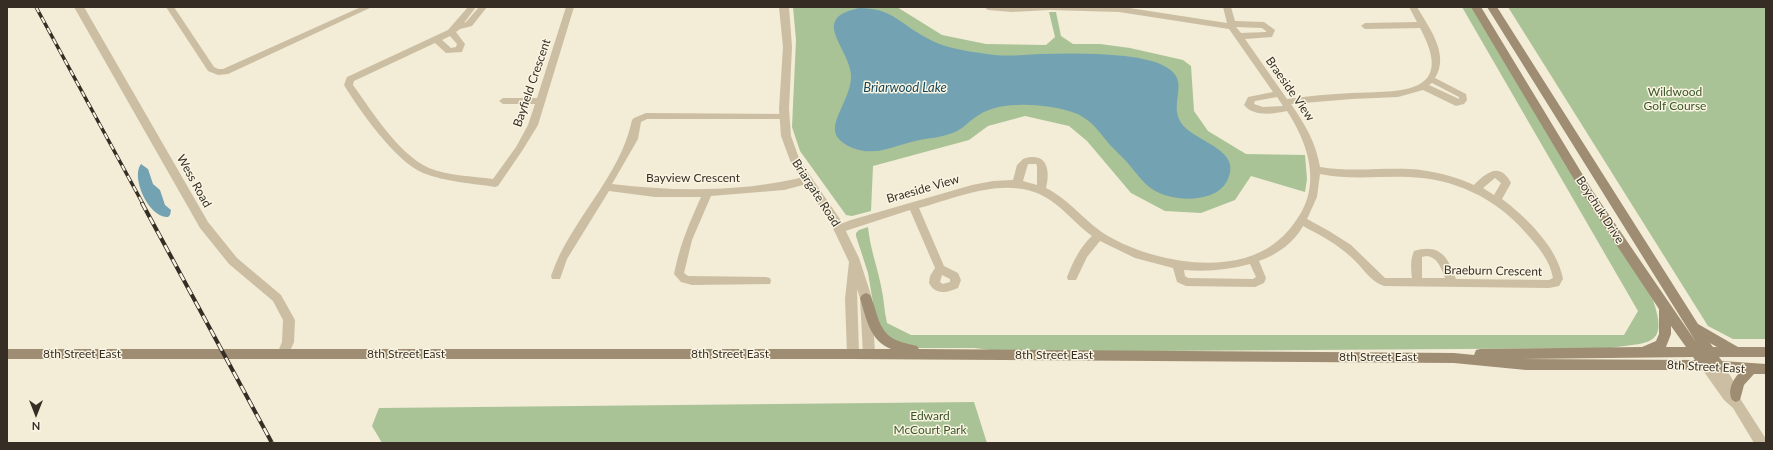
<!DOCTYPE html>
<style>
body{margin:0}
#map{position:relative;width:1773px;height:450px;overflow:hidden;background:#f3ecd7;font-family:Lato,sans-serif}
canvas{display:block}
.frame{position:absolute;inset:0;border:8px solid #362e25;pointer-events:none}
.north{position:absolute;left:16px;top:394px;width:40px;height:40px;-webkit-text-stroke:3px #faf5e3;paint-order:stroke;rotate:180deg;font-size:11px;font-weight:700;line-height:16px;text-align:center;color:#362e25}
.north::after{content:'';display:block;margin:auto;width:14px;height:18px;background:#362e25;clip-path:polygon(50% 0,100% 100%,50% 72%,0 100%)}
</style>
<div id="map">
<canvas width="1773" height="450"></canvas>
<div class="frame"></div>
<div class="north">N</div>
</div>
<script>
const ctx = document.querySelector('canvas').getContext('2d');
ctx.lineJoin = 'round';
function fill(path, color) { ctx.fillStyle = color; ctx.fill(path, 'evenodd'); }
function strokePath(path, color, width, dash) { ctx.strokeStyle = color; ctx.lineWidth = width; ctx.lineCap = dash ? 'butt' : 'round'; ctx.setLineDash(dash || []); ctx.stroke(path); }
function drawText(font, color, halo, rows, align = 'center') {
  ctx.font = font + ' Lato,sans-serif'; ctx.lineWidth = 3; ctx.setLineDash([]); ctx.textBaseline = 'middle'; ctx.strokeStyle = halo; ctx.fillStyle = color; for (const [text, x, y, turn = 0] of rows) {
    ctx.save(); ctx.translate(x, y); ctx.rotate((+turn || 0) * Math.PI / 180); ctx.textAlign = isNaN(turn) ? turn : align; if (halo) ctx.strokeText(text, 0, 0); ctx.fillText(text, 0, 0); ctx.restore();
  }
}
const green = new Path2D(`
 M793,7h104l45,28 44,9 60,1 9,-8 -6,-25h7l5,24 12,8h27l30,4 53,12 8,6 3,45 14,20 38,23 59,1 2,24 -2,13 -54,-16 -16,24 -34,13 -36,-2 -34,-18 -44,-52 -18,-15 -44,-10 -37,10 -19,14 -96,26 -2,45 -19,5 -6,-1 -46,-64 -8,-24 4,-87z
 M1462,7h11l180,293c16,47 -4,42 -43,48l-603,4 -33,-4h-56l-15,-2 -19,-10 -10,-27 -6,-36 -12,-37v-3l3,-3 9,-3c2,21 9,39 13,59 3,12 3,25 6,37l24,12h713l14,-24z
 M1508,7h258v332h-33l-25,-13z
 M974,402l13,41h-605l-10,-17 7,-18z`);
const water = new Path2D(`
 M859,8c33,0 40,15 66,29 18,11 41,14 62,17 17,3 35,1 53,0 28,-1 57,-1 85,2 14,2 29,4 41,11 26,14 1,37 16,57 13,18 60,25 46,55 -4,10 -14,16 -25,18 -16,4 -37,1 -51,-8 -10,-7 -18,-19 -26,-28 -5,-5 -10,-10 -15,-15 -12,-14 -20,-28 -39,-34 -25,-8 -71,-12 -93,3 -8,4 -14,12 -22,16 -13,7 -32,7 -46,11 -16,4 -30,11 -47,9 -11,-2 -27,-8 -29,-20 -2,-14 17,-36 16,-56 -1,-17 -19,-38 -17,-50 2,-12 15,-14 25,-17z
 M141,164l7,5 5,15 7,6 5,15 6,5 -1,5 -2,2c-18,2 -38,-39 -27,-53z`);
const minor = new Path2D(`
 M166,7h8l40,60 4,2h5l138,-62h11l-144,67 -10,1 -10,-4z
 M468,7h8l-12,16 2,-1 13,-15h8l-15,19 -12,3 -4,3 9,12 -3,8 -16,1 -11,-10 -81,38 -1,4c19,26 45,69 76,83 20,8 43,8 64,11l23,-32 12,-22 7,-21h-32l-4,-3 4,-3h34l29,-91h8l-36,118 -16,26 -24,35 -3,1c-24,-4 -49,-5 -72,-14 -28,-12 -63,-62 -79,-88l3,-8 101,-47zM450,36l7,8 -1,3 -5,1 -9,-8z
 M984,7h139l104,16 -4,-16h8l4,14 29,1 11,8 -3,7 -27,2 42,60c21,-3 43,-5 65,-6 47,-2 105,3 68,-65l-55,1 -4,-3 4,-3 52,-1 -8,-15h8c12,21 33,47 18,71l31,16 1,6 -3,4 -8,2 -33,-16 -25,7 -46,2 -61,5c14,20 25,39 29,63 29,5 59,1 89,2 22,1 45,7 65,16 13,-13 26,-23 37,-2l-9,16c24,18 56,49 61,80l-4,7 -10,2 -165,-2c-15,-5 -21,-19 -33,-29 -14,-13 -31,-22 -48,-31 -9,17 -27,29 -44,35l7,17 -2,5 -9,4 -69,-1 -9,-4 -4,-14 -38,-10 -35,-17 -13,16 -11,23h-8l-1,-3c6,-15 13,-30 25,-41 -15,-11 -27,-26 -42,-36 -39,-27 -91,-3 -131,8l25,58 14,7 3,7 -3,8c-11,5 -23,7 -29,-5l1,-7 5,-8 -25,-58 -71,23 -4,-1 -1,-3 1,-3 16,-6 121,-35 21,-4 20,-1 4,-15 6,-6c23,-8 28,10 23,29 24,12 40,35 62,48 45,26 123,41 167,7 12,-9 20,-20 27,-32 18,-33 4,-71 -15,-100 -14,3 -33,6 -43,-6l4,-8 25,-5 -44,-63 -110,-17 -69,-2 -38,2 -24,-2zM1236,27l26,1 4,3v1l-25,1zM1432,83l27,14v2l-30,-14zM1277,97l6,9 -20,1 -9,-3 1,-3zM1028,164h8l1,2v19l-14,-4zM1320,174c29,6 59,2 88,3 45,1 88,21 117,55 12,13 25,28 28,46l-4,2 -93,-1c-8,-22 -16,-36 -42,-28 -4,9 -3,18 -2,27h-27l-34,-33 -22,-14 -22,-12 10,-22zM1495,178l6,5 -7,12 -11,-7zM1426,256c12,1 15,12 19,22h-23v-21zM1250,264l6,13 -3,2 -65,-1 -3,-2 -1,-6c22,2 44,0 66,-6zM942,275l8,4v3l-7,2 -3,-2z
 M646,113l139,1 2,2 -2,2 -3,1h-135l-6,3 -3,17 -26,45c65,8 133,8 196,-8l3,1 2,3 -2,3 -27,7 -73,6 -19,44 -8,33 4,3 78,1 4,1 1,3 -1,3 -78,1 -11,-3 -7,-8c6,-30 15,-50 27,-77h-46l-46,-6 -42,68 -7,20h-8l-1,-3c19,-56 69,-98 81,-156l2,-2z`);
const tertiary = new Path2D(`
 M74,7h10l124,215 29,36 44,37 14,25 -1,22 -7,16 -4,1 -4,-1 -2,-4 5,-12 1,-22 -10,-19 -44,-37 -29,-36z
 M779,7h10l3,40 -3,62 2,27 9,25 40,58 19,39 13,40 3,56 -2,4 -4,1 -4,-1 -2,-4 -3,-56 -3,-9 2,65 -2,4 -4,1 -4,-1 -2,-4 -2,-55 4,-37 -18,-38 -40,-61 -10,-27 -2,-27 4,-62z
 M1706,360l4,1 3,3 5,-3 4,1 18,30 -3,4 4,4 25,39v4h-12l-21,-35 -9,-8 -22,-31 -2,-4 2,-4z`);
const secondary = new Path2D(`
 M1471,7h10l111,183 104,152 -209,-335h10l201,317 40,23h28v10h-47l3,4 44,3v10h-12l-10,11 -4,15 -4,2 -4,-2c-5,-10 1,-20 7,-27l-47,-3h-166l-72,-7 -601,-4h-846v-10h884c-21,-8 -25,-31 -31,-51l2,-3 4,-2 4,2c8,16 7,36 26,45 7,3 14,4 21,6l2,3 535,4 20,2 2,-5 4,-1 162,-2 14,-6 3,-7v-25l-75,-113zM1671,326l15,21h-20l5,-13zM1710,343l7,4h-4zM1693,357l2,3 -174,-1z`);
const railFar1 = new Path2D(`
 M36,7l107,197`);
const rail = new Path2D(`
 M142,203l130,240`);
const streetNames = [
 ["Bayfield Crescent",532,83,-71],
 ["Braeside View",1290,89,55],
 ["Bayview Crescent",693,178],
 ["Wess Road",194,181,61],
 ["Braeside View",923,189,-16],
 ["Briargate Road",816,193,57],
 ["Boychuk Drive",1600,210,57],
 ["Braeburn Crescent",1493,271,1],
 ["8th Street East",82,354],
 ["8th Street East",406,354],
 ["8th Street East",730,354],
 ["8th Street East",1054,355],
 ["8th Street East",1378,357],
 ["8th Street East",1706,367,3]
];
const parkNames = [
 ["Wildwood",1675,92],
 ["Golf Course",1675,106],
 ["Edward",930,416],
 ["McCourt Park",930,430]
];
const waterNames = [
 ["Briarwood Lake",905,88]
];
fill(green, '#aac396');
fill(water, '#73a2b2');
fill(minor, '#ccbea2');
fill(tertiary, '#ccbea2');
fill(secondary, '#9f8d73');
strokePath(railFar1, '#362e25', 3.5);
strokePath(rail, '#362e25', 4);
strokePath(railFar1, '#faf5e3', 2, [6]);
strokePath(rail, '#faf5e3', 2.5, [8]);
drawText('12px', '#362e25', '#faf5e3', streetNames);
drawText('12px', '#3a5627', '#faf5e3', parkNames);
drawText('italic 13px', '#17475a', '#faf5e3', waterNames);
</script>
